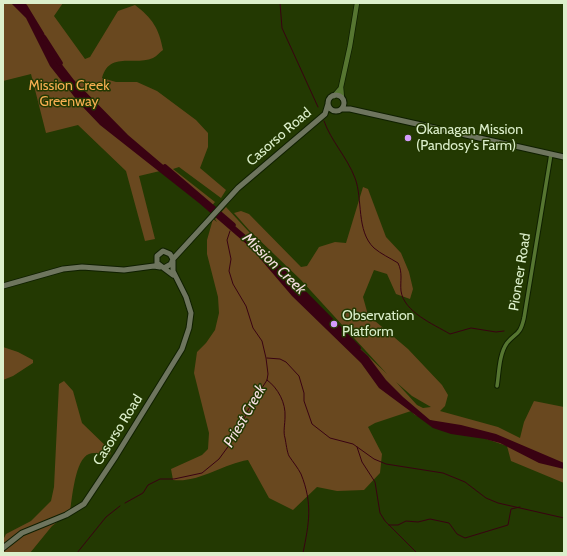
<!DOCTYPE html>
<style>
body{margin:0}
#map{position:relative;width:567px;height:556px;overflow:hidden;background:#233902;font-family:Cabin,sans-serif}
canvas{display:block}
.frame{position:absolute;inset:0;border:4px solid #dcefcb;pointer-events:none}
</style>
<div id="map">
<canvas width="567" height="556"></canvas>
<div class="frame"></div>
</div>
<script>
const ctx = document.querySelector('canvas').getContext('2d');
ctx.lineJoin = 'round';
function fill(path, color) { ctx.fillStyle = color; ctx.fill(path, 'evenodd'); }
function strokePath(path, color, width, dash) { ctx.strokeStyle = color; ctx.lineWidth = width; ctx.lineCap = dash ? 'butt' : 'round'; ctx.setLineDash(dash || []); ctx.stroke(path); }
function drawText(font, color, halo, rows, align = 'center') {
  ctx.font = font + ' Cabin,sans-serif'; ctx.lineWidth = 3; ctx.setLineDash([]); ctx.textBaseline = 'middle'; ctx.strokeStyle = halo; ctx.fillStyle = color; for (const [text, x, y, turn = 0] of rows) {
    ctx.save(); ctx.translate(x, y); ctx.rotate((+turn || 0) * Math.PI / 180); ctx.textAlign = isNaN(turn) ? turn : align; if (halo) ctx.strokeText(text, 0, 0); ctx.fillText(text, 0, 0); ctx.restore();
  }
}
const green = new Path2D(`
 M3,3h60l-9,13 31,43 5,-2 28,-46 17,-6c17,13 24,23 28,45 -3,2 -6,6 -10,8 -18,8 -44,-7 -51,20l14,4h21l20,9 39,29 12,13v14l-8,21 26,22 -5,8 -42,-31 -6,2 42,33 -6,7 -49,-38 -21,5 16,63 -10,2 -19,-70 -48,-46 -32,8 -15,-59 -28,7z
 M363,187l5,2 18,48 15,16 8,19 4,17 -3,10 -14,-5 -9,-20 -13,-4 -11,27 5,18 40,34 34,36 6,10 -3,11 -5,5 58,16 22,11 4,-16 10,-21 30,6v76l-53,-22 -4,-15 -92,-31 -4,-4 -36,12 -7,4 14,27 -2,19 -16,17 -27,1 -20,-4 -24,23 -24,-12 -21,-38c-25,4 -49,23 -75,20l-2,-11 31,-14 6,-6 1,-16 -15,-60 3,-21 9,-9 9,-13 4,-17 -1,-16 -11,-43v-14l6,-21 4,3 -2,-3 11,-12 106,115 55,52 -86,-94 -52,-50 -15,-17 7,-2 8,3 52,53 6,-1 12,-19 16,-5 11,1zM396,382l16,14 19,11 -8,1 -6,-3z
 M3,347l15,5 15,8v3l-20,13 -10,4z
 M64,381l9,10 9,32 29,28 -1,4c-8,1 -13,-4 -21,-1 -14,5 -17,45 -19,58l-18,14 -22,27h-27v-13l3,-6 25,-13 20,-20 3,-14 5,-103z`);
const water = new Path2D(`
 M11,3h14l2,2 17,28 6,16 24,31 54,55 134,114 24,28 21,20 21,23 40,36 18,24 17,17 27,23 31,5 35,9 68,29v6l-25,-6 -39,-20 -15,-4 -34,-5 -18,-6 -54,-40 -18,-25 -69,-67 -41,-48 -52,-45 -99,-78 -20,-21 -30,-38 -24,-48z`);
const stream = new Path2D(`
 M280,3l2,25 36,79
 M324,121c7,20 23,36 31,57 8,21 1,53 19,70 7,6 16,10 24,15 5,10 2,18 3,28 3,21 32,33 49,43l21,-6 25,4 8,-1
 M267,358l13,1 6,3 13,14 5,17v8l8,23 18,14 23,6 21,15 12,5 57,9 22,9 21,16 12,5 66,15
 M267,380c11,8 19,23 18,37 0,7 -2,15 0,21 1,5 2,14 4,18 4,6 9,12 12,18 12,30 8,49 2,79
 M357,447l5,15 13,20 5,31 5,8 32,32
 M125,503l18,-10 5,-8 12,-6h14l28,-6 17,-14 19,-26 10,-23 19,-30 1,-6 -2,-16 -4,-17 -9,-13 -7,-22 -13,-22 -4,-13 2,-12 -4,-19 3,-9
 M389,525h9l8,-4 12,1 12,-3 19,4 8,11 8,4 43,-13 3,-16 9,-2
 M77,553l29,-36 14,-11`);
const river = new Path2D(`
 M44,38l16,25
 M165,167l68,58
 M270,259l88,89`);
const minor = new Path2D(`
 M497,386c2,-12 2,-32 10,-43 9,-11 13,-7 17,-25l27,-164`);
const tertiary = new Path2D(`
 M334,96l6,-7
 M342,98l-1,-11 9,-41 7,-43`);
const secondary = new Path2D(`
 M328 103a8 8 0 1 1 16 0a8 8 0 1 1-16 0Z
 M342,109h8l214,48
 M173,259l65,-71 87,-74 3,-10
 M164,268l7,-4 2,-5 -3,-5 -7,-3 -6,5v7l16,12
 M3,286l60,-17 19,-2 42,3 30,-4 6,1
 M3,548l19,-15 44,-18 18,-11 32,-48 66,-107 7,-21 2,-15 -5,-16 -13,-26v-10`);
const markers = [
 [408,138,4,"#d49cfc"],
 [334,324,4,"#d49cfc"]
];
const parkNames = [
 ["Mission Creek",69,86],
 ["Greenway",69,102]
];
const poiNames = [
 ["Okanagan Mission",416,130],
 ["(Pandosy's Farm)",416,146],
 ["Observation",342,316],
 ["Platform",342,332]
];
const streetNames = [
 ["Casorso Road",279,137,-41],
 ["Pioneer Road",520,272,-81],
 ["Casorso Road",118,430,-58]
];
const waterNames = [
 ["Mission Creek",274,264,44],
 ["Priest Creek",245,416,-60]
];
fill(green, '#69481f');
fill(water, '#390212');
strokePath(stream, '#390212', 1);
strokePath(river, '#390212', 5.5);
strokePath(minor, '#0f1f00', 5.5);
strokePath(tertiary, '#0f1f00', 6);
strokePath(secondary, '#0f1f00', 7);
strokePath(minor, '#567631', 3.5);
strokePath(tertiary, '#567631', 4.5);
strokePath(secondary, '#6e755e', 5);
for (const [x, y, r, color] of markers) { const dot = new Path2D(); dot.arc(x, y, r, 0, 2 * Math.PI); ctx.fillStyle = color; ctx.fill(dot); strokePath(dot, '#233902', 1.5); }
drawText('14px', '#f7ae52', '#233902', parkNames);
drawText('14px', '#dcefcb', '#233902', poiNames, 'left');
drawText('14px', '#dcefcb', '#233902', streetNames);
drawText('italic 15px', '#f6dde0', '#233902', waterNames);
</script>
